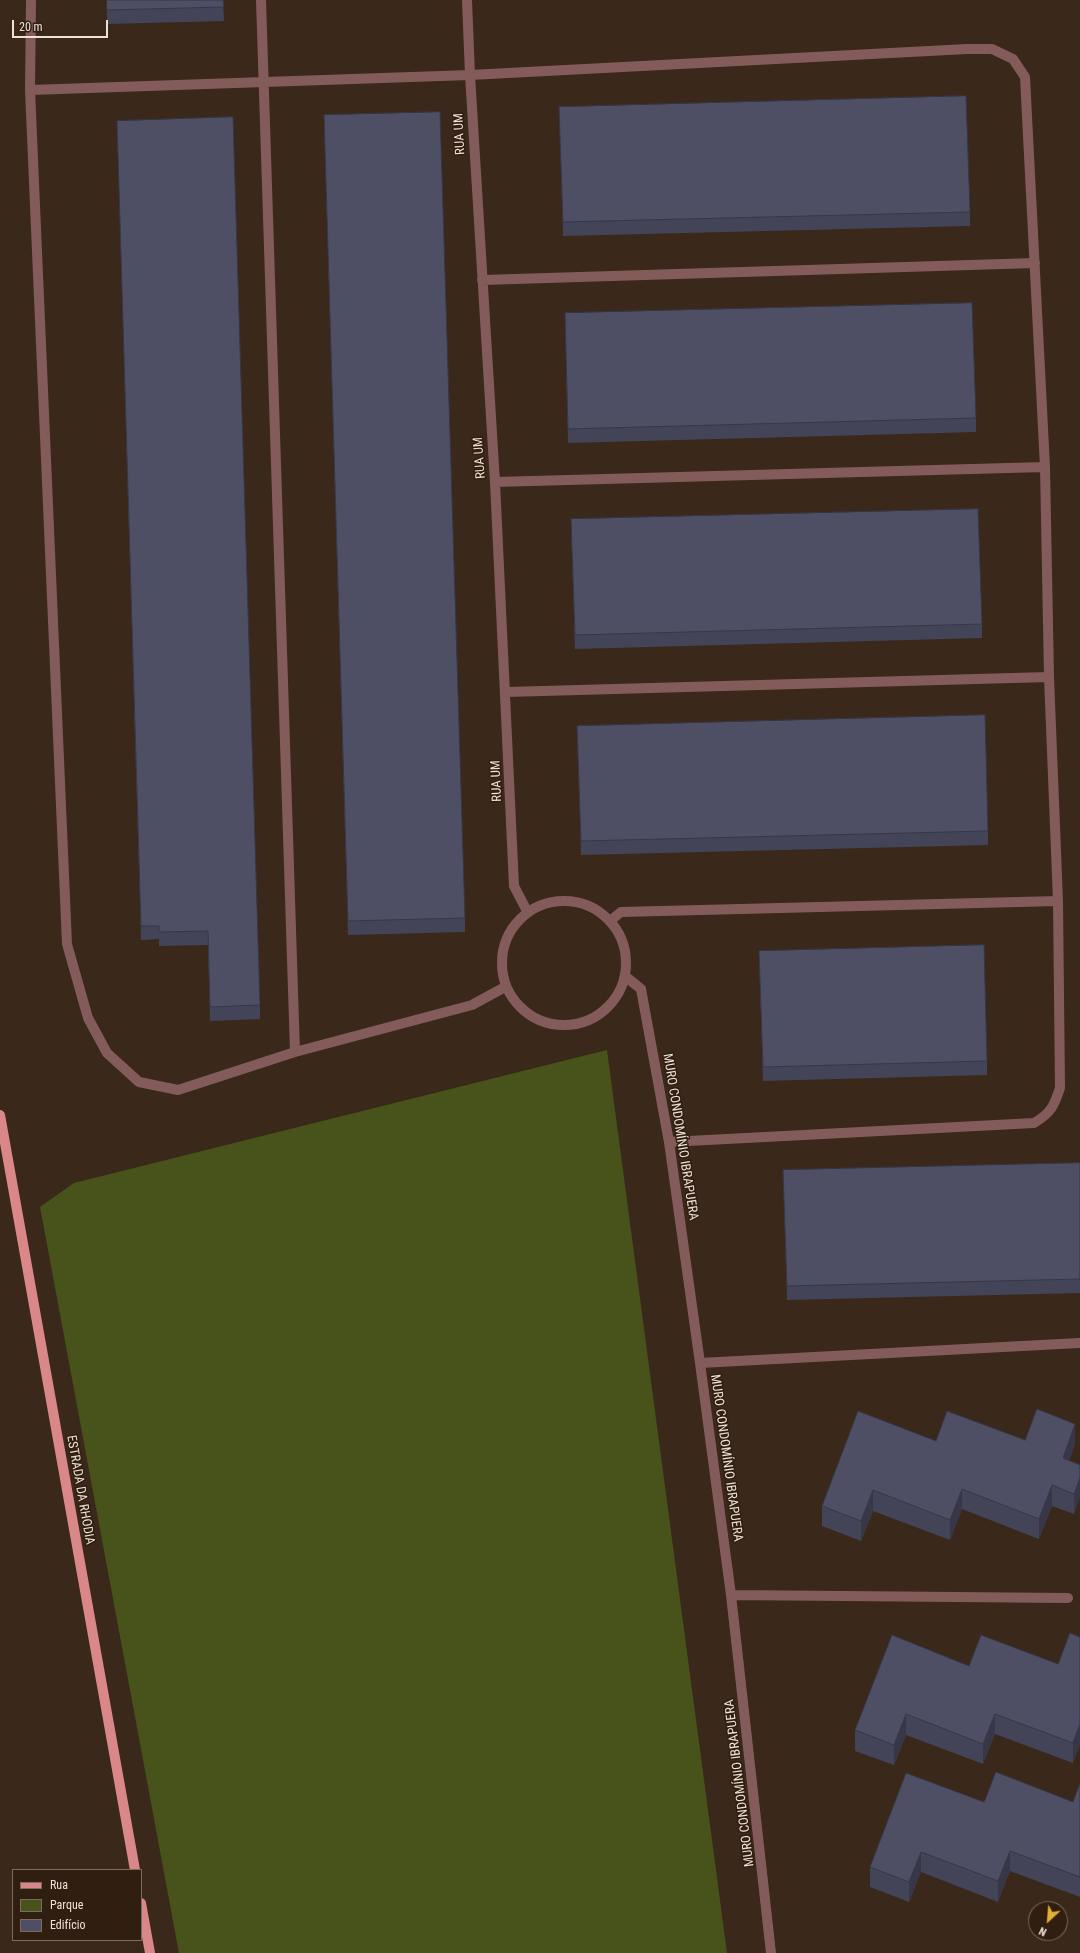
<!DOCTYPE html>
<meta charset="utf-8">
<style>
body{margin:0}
#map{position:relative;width:1080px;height:1953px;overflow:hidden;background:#3a281a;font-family:"Roboto Condensed",sans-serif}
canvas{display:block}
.legend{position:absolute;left:12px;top:1869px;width:130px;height:72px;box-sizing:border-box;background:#301e10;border:1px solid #7c6c60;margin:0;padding:5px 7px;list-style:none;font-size:12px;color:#eee1d8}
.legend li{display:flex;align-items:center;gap:8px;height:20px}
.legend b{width:20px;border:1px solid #7c6c60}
.north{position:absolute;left:1028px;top:1901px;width:40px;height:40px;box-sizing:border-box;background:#301e10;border:1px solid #7c6c60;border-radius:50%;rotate:206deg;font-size:11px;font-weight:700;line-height:16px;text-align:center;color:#eee1d8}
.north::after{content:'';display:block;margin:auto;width:14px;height:18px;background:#e1af34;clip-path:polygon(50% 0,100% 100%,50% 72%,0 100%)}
.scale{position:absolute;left:12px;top:20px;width:96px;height:18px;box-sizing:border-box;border:2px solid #eee1d8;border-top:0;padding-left:5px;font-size:12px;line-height:14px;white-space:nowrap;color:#eee1d8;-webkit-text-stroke:3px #301e10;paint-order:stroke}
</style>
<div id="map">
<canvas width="1080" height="1953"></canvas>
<ul class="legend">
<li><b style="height:5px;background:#da8789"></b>Rua</li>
<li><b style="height:11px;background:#47531a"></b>Parque</li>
<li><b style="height:11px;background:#4e4f65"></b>Edifício</li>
</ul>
<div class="north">N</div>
<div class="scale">20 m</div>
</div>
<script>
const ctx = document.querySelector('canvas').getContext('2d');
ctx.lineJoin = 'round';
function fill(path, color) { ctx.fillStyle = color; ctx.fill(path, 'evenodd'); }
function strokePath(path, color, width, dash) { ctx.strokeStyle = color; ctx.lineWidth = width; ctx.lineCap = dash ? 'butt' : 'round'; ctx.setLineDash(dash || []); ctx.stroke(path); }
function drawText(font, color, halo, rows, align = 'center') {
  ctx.font = font + ' "Roboto Condensed",sans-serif'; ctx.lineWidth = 3; ctx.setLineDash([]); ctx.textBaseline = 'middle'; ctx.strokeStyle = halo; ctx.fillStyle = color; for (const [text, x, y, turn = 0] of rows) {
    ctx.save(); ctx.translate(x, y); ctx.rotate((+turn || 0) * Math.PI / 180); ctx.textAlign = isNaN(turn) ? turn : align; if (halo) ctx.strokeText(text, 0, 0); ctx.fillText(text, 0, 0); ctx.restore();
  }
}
const green = new Path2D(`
 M607,1050l120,903h-548l-139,-746 34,-24z`);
const minor = new Path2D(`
 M31,0l-1,90 37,854 21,74 19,35 32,29 39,8 117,-38 177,-47 33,-18
 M261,0l34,1052
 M467,0l3,75 25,407 19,404 13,25
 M30,90l440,-15 497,-26h25l21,10 12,18 20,390 4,210 9,224 2,187c-6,18 -9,25 -26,35l-365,19
 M482,280l553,-17
 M495,482l550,-15
 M506,692l543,-15
 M502 963a62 62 0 1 1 124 0a62 62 0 1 1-124 0Z
 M610,921l11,-9 437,-11
 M625,976l16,13 28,153 31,221 31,232 40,358
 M700,1363l379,-20
 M731,1595l337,3`);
const major = new Path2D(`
 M0,1115l135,755
 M141,1903l9,50`);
const wall = new Path2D(`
 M107,0h116l1,21 -117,3z
 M559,107l411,105v14l-407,10z
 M324,115l141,803v14l-117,3z
 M117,121l143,884v14l-50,2 -2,-76 -49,1v-7l-18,1z
 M565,313l411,105v14l-408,11z
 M571,519l411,105v14l-407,11z
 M577,726l411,105v14l-407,10z
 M759,951l228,110v14l-224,6z
 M1080,1163v130l-293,7 -4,-130z
 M936,1441l139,3 -6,17 11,4 -6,49 -22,-8 -13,33 -77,-30 -12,31 -77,-29 -12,30 -39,-15v-20z
 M1080,1637l-7,126 -78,-29 -12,30 -77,-29 -12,30 -39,-14v-21l114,-64 89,-2z
 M1080,1783v114l-70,-26 -12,31 -77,-30 -12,30 -39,-15v-20l114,-65h89z`);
const shadedWall = new Path2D(`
 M1075,1424v20l-12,34v-20z
 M1080,1478v20l-6,16v-20z
 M1052,1485v21l-13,33v-20z
 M962,1489v20l-12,31v-20z
 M873,1490v21l-12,30v-20z
 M906,1714v21l-12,30v-20z
 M995,1714v20l-12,30v-20z
 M1080,1724v21l-7,18v-20z
 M1010,1851v20l-12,31v-21z
 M921,1852v20l-12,30v-20z`);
const building = new Path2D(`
 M107,0h116l1,7 -117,3z
 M966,96l4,116 -407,10 -4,-115z
 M440,112l25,806 -117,3 -24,-806z
 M233,117l27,888 -50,2 -2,-76 -49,1v-6h-18l-24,-805z
 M972,303l4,115 -408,11 -3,-116z
 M978,509l4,115 -407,11 -4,-116z
 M985,715l3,116 -407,10 -4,-115z
 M984,945l3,116 -224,6 -4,-116z
 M1080,1163v116l-293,7 -4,-116z
 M1037,1409l38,15 -12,34 17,7v13l-6,16 -22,-9 -13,34 -77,-30 -12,31 -77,-30 -12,31 -39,-15 36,-95 78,30 11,-30 78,29z
 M1070,1633l10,4v87l-7,19 -78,-29 -12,30 -77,-30 -12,31 -39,-15 37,-95 77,31 12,-31 77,29z
 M996,1772l77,30 7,-19v94l-70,-26 -12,30 -77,-29 -12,30 -39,-15 36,-94 78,29z`);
const streetNames = [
 ["RUA UM",460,134,-93],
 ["RUA UM",480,458,-94],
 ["RUA UM",497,781,-92],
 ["MURO CONDOMÍNIO IBRAPUERA",680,1137,81],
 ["MURO CONDOMÍNIO IBRAPUERA",726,1458,82],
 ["ESTRADA DA RHODIA",80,1490,80],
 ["MURO CONDOMÍNIO IBRAPUERA",740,1783,-97]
];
fill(green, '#47531a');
strokePath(minor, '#845b5b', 10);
strokePath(major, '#da8789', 10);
fill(wall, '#434457');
fill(shadedWall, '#373747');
fill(building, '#4e4f65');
strokePath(building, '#373747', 1);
drawText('13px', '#eee1d8', '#301e10', streetNames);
</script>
